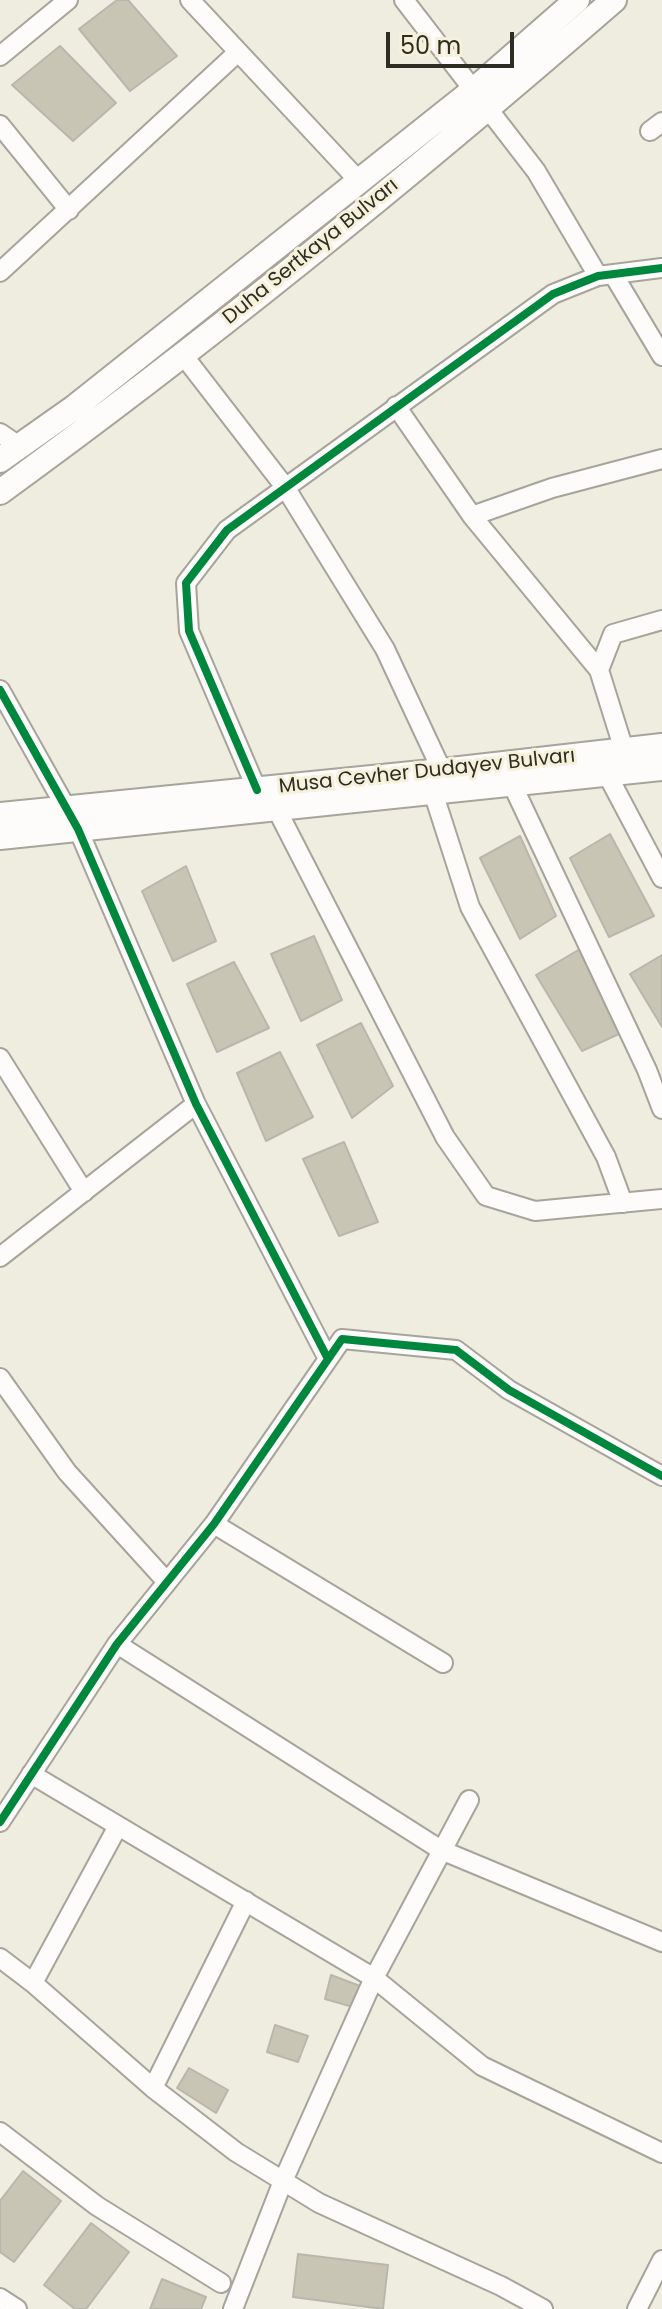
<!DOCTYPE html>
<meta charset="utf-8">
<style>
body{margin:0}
#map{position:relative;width:662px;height:2309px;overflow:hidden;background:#efede0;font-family:Poppins,sans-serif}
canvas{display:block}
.scale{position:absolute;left:386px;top:32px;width:128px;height:36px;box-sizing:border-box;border:4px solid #2e2d24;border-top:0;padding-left:10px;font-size:24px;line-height:28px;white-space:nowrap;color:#2e2d24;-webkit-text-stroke:6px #f5f1da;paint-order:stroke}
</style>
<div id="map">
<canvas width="662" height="2309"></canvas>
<div class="scale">50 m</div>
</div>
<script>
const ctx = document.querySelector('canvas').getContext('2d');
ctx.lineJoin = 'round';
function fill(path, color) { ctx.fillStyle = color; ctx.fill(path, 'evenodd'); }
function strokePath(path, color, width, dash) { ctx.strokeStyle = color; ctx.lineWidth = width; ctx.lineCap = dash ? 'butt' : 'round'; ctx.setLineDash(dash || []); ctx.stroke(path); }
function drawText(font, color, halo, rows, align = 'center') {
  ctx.font = font + ' Poppins,sans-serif'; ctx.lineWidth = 6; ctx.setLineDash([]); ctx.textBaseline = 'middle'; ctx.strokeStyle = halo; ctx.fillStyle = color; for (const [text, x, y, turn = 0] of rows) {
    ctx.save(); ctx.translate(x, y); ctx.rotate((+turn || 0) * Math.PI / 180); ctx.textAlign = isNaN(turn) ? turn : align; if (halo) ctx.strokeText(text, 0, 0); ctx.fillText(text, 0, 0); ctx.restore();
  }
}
const green = new Path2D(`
 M467,106l3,3 -385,309 -85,61v-6l83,-58z`);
const building = new Path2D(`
 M117,0h11l49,56 -47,35 -51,-62z
 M60,46l56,57 -43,38 -61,-56z
 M610,834l44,82 -45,21 -39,-79z
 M520,836l36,80 -36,23 -40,-81z
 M186,866l30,75 -43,20 -31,-70z
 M314,936l28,64 -41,21 -30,-67z
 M580,949l41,84 -39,18 -46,-76z
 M662,955v72l-32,-53z
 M234,962l35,66 -52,24 -30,-68z
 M361,1023l32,63 -41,32 -35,-73z
 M280,1052l33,65 -47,24 -29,-68z
 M344,1142l34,80 -39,14 -36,-77z
 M331,1975l29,11 -7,21 -28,-8z
 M275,2025l33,11 -10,26 -31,-10z
 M189,2068l39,22 -12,23 -39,-25z
 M23,2171l38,30 -47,61 -14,-10v-51z
 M91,2223l38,29 -43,57h-11l-31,-24z
 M298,2254l90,11 -5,44 -90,-12z
 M162,2279l44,18 -5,12h-51z`);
const minor = new Path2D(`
 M190,0l169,181
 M404,0l132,171 62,105
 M0,56l68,-56
 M0,125l69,85
 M650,131l12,-9
 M0,272l237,-219
 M613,274l49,82
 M183,355l102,132 100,162 57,122
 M396,406l76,110 127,154 25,80
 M0,433l19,13
 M472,516l80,-28 110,-29
 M599,670l14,-36 49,-14
 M0,690l78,139 118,275 132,255
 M607,774l55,104
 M512,784l135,286 15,39
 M257,790l-68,-159 -3,-48 41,-53 326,-236 45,-18 64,-8
 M433,792l37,115 136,250 17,46
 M276,808l169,329 41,59 49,15 127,-12
 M0,1058l84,134
 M0,1257l196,-153
 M0,1378l67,94 100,110
 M214,1524l229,139
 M117,1644l324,206 221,92
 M31,1774l343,204 108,88 180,87
 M0,1822l117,-178 97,-120 128,-185 114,11 53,40 153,86
 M0,1958l33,25 120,105 83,64 83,51 182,83 42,23
 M33,1983l85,-157
 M153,2088l93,-187
 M0,2132l97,74 124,77
 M0,2298l17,11
 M233,2309l50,-128 91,-203 95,-178
 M637,2309l25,-49`);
const secondary = new Path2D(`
 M0,460l75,-53 400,-318 102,-89
 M0,492c212,-154 416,-320 614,-492
 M0,815l442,-44 220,-25
 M0,837l662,-69`);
const cycleway = new Path2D(`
 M0,690l78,139 118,275 132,255
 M257,790l-68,-159 -3,-48 41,-53 326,-236 45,-18 64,-8
 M0,1822l117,-178 97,-120 128,-185 114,11 53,40 153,86`);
const streetNames = [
 ["Duha Sertkaya Bulvarı",311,252,-39],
 ["Musa Cevher Dudayev Bulvarı",427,772,-6]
];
fill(green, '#e3e5c7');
fill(building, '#c8c5b4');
strokePath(building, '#b9b7ad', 2);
strokePath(minor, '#a6a49b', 22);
strokePath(secondary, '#a6a49b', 28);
strokePath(minor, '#fdfcfa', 18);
strokePath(secondary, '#fdfcfa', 24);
strokePath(cycleway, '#00873e', 8);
drawText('20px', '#2e2d24', '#f5f1da', streetNames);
</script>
